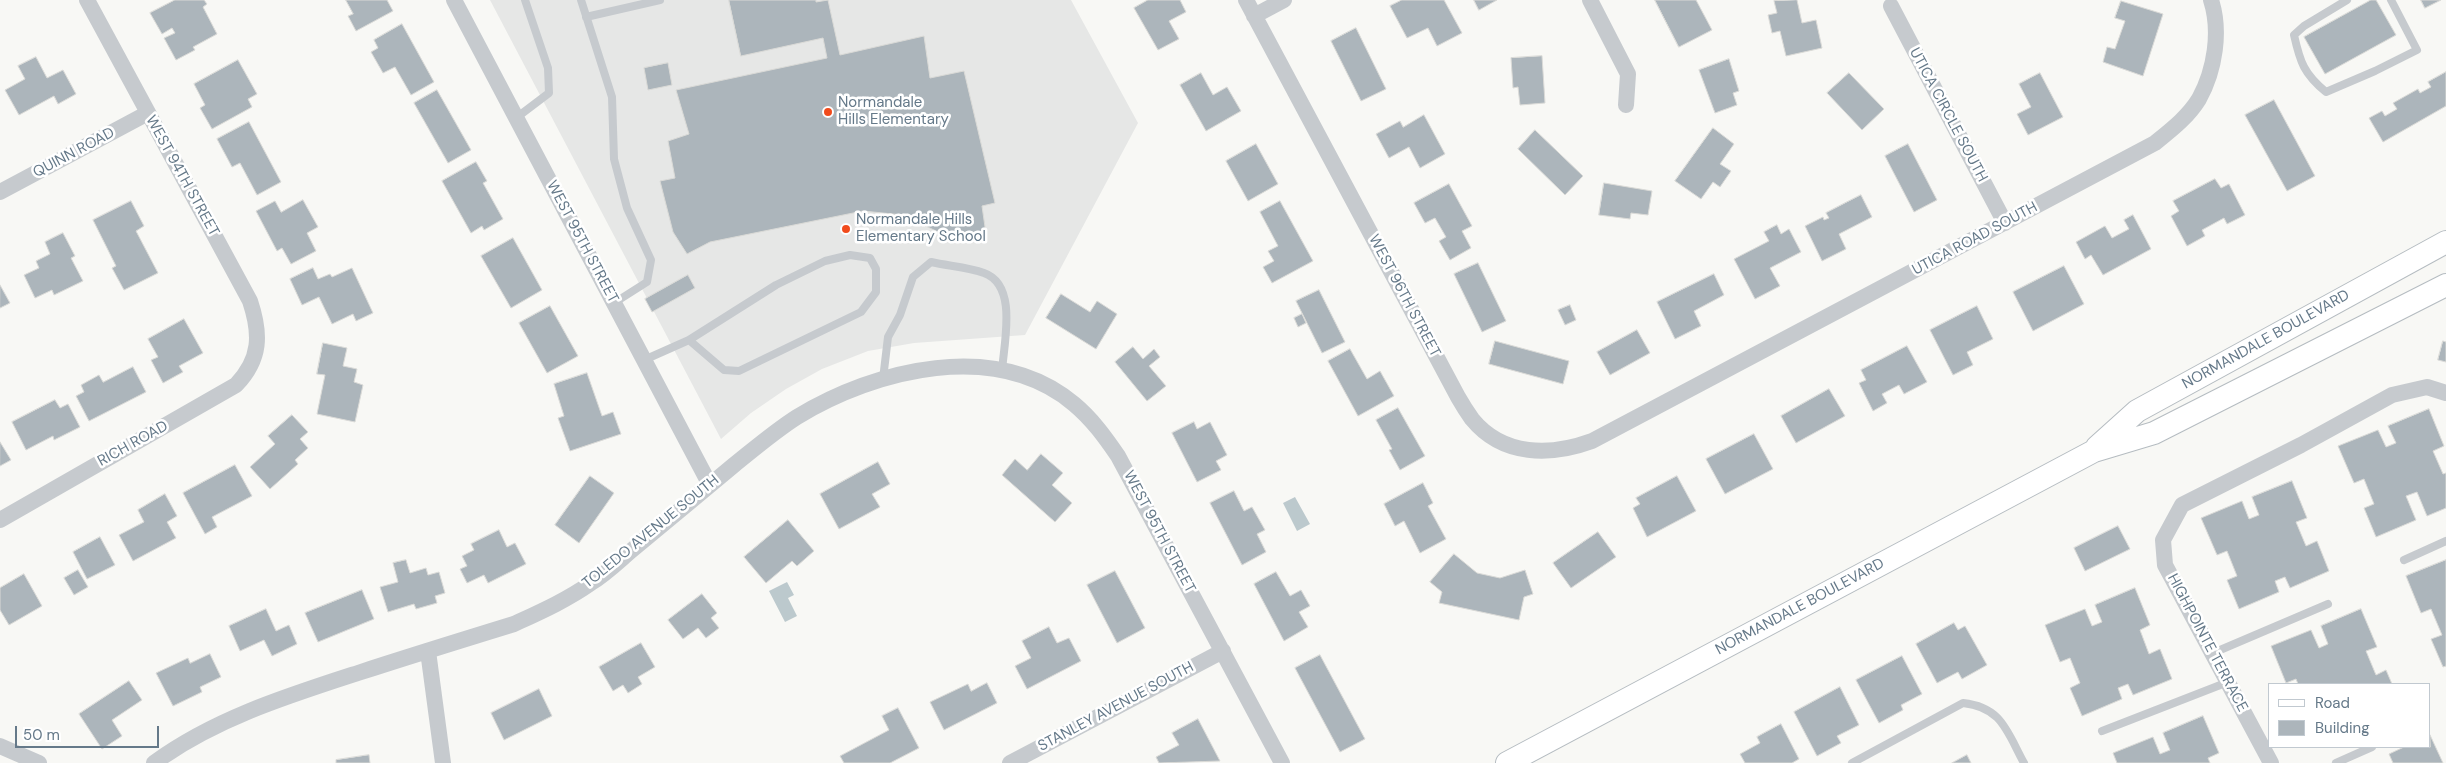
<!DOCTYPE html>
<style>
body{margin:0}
#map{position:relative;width:2446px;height:763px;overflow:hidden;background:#f8f8f5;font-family:"DM Sans",sans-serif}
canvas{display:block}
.legend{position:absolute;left:2268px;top:683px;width:162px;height:65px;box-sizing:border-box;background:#fff;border:1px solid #c1c9d0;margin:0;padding:6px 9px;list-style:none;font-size:15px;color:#657989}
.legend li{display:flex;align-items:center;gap:10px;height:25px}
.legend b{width:25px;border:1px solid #c1c9d0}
.scale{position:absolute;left:15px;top:726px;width:144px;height:22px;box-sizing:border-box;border:2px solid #657989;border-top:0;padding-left:6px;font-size:15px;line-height:18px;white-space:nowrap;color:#657989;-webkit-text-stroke:4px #fff;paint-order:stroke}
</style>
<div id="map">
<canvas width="2446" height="763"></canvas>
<ul class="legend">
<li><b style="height:6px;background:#fff"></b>Road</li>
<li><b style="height:14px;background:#acb5bb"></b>Building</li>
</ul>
<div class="scale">50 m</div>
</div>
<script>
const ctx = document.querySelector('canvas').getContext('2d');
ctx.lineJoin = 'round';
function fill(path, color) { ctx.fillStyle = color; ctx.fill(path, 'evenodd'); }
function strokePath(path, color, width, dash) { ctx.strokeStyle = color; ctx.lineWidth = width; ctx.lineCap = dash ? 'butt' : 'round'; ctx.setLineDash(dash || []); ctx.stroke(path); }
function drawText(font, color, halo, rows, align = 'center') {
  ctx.font = font + ' "DM Sans",sans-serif'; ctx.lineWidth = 5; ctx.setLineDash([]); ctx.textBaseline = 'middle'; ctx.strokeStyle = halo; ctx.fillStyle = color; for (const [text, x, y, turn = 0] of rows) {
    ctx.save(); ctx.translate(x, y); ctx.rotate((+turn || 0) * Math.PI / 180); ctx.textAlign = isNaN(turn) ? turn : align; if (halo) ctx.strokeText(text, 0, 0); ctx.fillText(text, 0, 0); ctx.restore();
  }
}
const built = new Path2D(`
 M490,0h581l67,123 -113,212 -111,8 -46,8 -46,18 -36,20 -35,24 -30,26z`);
const water = new Path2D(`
 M1295,497l15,27 -13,7 -14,-28z
 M787,582l7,13 -6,3 9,18 -12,6 -16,-31z`);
const building = new Path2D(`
 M175,0h29l3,4 -4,3 14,27 -24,13 2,3 -19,10 -12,-22 11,-5 -3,-5 -10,6 -12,-21z
 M346,0h41l6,11 -37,20 -8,-15 5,-2z
 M729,0h87v2l12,-2 12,55 84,-19 6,42 34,-7 31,132 -13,3 4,28 -48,-2 -35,-17 -40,-4 -153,31 -23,12 -14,-22 -13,-51 15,-3 -7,-37 21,-7 -13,-44 151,-32 -4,-20 -82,18z
 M1148,0h32l6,12 -17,9 10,18 -21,11 -24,-42z
 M1402,0h42l18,33 -25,13 -9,-18 -21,10 -17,-32z
 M1474,0h23l-18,10z
 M1655,0h41l16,30 -33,17z
 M1797,0l5,23 14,-3 6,28 -36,8 -6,-25 -8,2 -4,-18 9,-2 -3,-12z
 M2371,0h5l20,35 -71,39 -21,-37z
 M2421,0h20l-16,8z
 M2121,1l42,13 -20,62 -40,-14 4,-15 8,2 10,-28 -10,-3z
 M402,24l32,58 -23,13 -16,-28 -12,6 -12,-21 7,-4 -4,-8z
 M1356,28l30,61 -25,12 -30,-60z
 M1542,56l3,47 -25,2 -2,-18 -5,1 -2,-30z
 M36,57l11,21 16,-8 13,24 -18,10 -4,-8 -35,19 -14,-25 20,-11 -7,-13z
 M1729,59l10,32 -6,2 4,12 -22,8 -16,-43z
 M238,60l19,34 -9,5 4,8 -40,22 -12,-21 5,-3 -11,-21z
 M668,63l4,22 -24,5 -4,-22z
 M2446,72v34l-63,36 -14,-24 13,-7 3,5 12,-7 -4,-6 25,-14 2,4 11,-6 -3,-5z
 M1201,73l12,22 14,-8 14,24 -35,20 -26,-46z
 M1849,73l35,36 -22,21 -35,-37z
 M2040,73l23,44 -35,18 -11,-21 14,-7 -12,-23z
 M437,90l34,60 -23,13 -34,-60z
 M2274,100l41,76 -28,15 -42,-76z
 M1424,115l21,39 -25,14 -11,-21 -20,11 -13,-24 24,-13 3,6z
 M249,122l32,60 -24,13 -17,-32 -8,4 -15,-28z
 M1713,128l21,16 -14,20 11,7 -11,16 -7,-5 -12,17 -26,-18z
 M1535,130l48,46 -18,19 -47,-46z
 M1256,144l22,40 -30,17 -22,-40z
 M1908,144l29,56 -23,12 -29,-56z
 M476,162l11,19 -4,2 20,36 -19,11 -2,-4 -11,7 -29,-52z
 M2215,179l6,9 8,-4 16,31 -18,9 -3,-6 -22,12 3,6 -18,10 -16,-30 8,-5 -6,-10z
 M1604,183l48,8 -4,24 -17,-2 -1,6 -31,-4z
 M1449,184l23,42 -10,5 9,17 -21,12 -11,-19 7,-4 -11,-19 -10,5 -11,-20z
 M1861,195l11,22 -33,17 7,15 -24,12 -17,-35 18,-9 1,3 5,-2 -3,-5z
 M303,200l15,27 -11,6 9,18 -25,13 -9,-16 -5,3 -21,-40 19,-10 6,11z
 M131,201l13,25 -8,5 22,42 -34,17 -12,-22 4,-2 -23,-46z
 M1280,201l33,60 -41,22 -9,-16 11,-6 -6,-10 10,-5 -18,-34z
 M2133,215l18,34 -48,26 -12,-20 -6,4 -9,-17 29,-16 7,12 17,-9 -5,-9z
 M1777,225l4,9 8,-5 12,23 -31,16 10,18 -25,13 -21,-40 35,-18 -5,-9z
 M63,233l12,23 -4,2 12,23 -29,14 -2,-5 -17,8 -11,-23 15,-7 -3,-7 14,-7 -5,-12z
 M513,238l29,52 -31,18 -30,-52z
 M1478,263l28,58 -24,11 -28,-58z
 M2064,266l20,38 -51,27 -20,-39z
 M313,268l5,11 12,-5 2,3 20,-9 21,45 -17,8 -3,-7 -21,10 -13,-27 -17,8 -12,-26z
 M1714,274l10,21 -30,16 7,15 -26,13 -18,-37z
 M688,275l7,13 -43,24 -7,-13z
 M0,285l10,18 -10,5z
 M1319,290l26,52 -23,11 -26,-52z
 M1061,294l29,18 7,-11 20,13 -21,35 -50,-31z
 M1570,305l6,15 -11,5 -7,-15z
 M550,306l28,50 -31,17 -28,-50z
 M1977,306l16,33 -26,13 6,13 -20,10 -23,-45z
 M1302,314l4,9 -8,4 -4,-9z
 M184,319l19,34 -24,13 4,6 -20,11 -12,-23 7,-3 -10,-18z
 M1637,330l13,23 -40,22 -13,-23z
 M1495,341l74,20 -6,23 -74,-20z
 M2443,341l3,1v20l-8,-2z
 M323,343l24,5 -4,18 14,3 -3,13 9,3 -8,37 -38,-8 8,-39 -8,-1z
 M1907,346l20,36 -23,12 -5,-9 -17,9 5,9 -14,8 -14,-28 7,-3 -5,-10z
 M1133,347l10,12 11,-10 6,8 -11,9 17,20 -19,15 -32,-39z
 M1350,349l17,30 13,-8 14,25 -36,20 -30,-55z
 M133,367l13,25 -57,29 -13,-25 8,-4 -3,-7 18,-10 4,7z
 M587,373l15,43 11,-4 8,22 -51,17 -12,-33 6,-2 -10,-32z
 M1829,389l16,27 -49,27 -15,-27z
 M55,400l5,8 8,-4 12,23 -26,13 -1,-4 -27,14 -14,-28z
 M1398,408l27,48 -25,14 -11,-20 3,-1 -16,-29z
 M2429,409l15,37 -11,5 10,23 3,-1v35l-19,8 -10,-24 -11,4 10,24 -40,17 -12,-29 10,-4 -10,-25 -10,4 -16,-37 40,-16 8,17 10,-4 -8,-17z
 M292,415l16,17 -8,7 8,9 -13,12 3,4 -28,25 -20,-22 25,-23 -7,-8z
 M1194,422l3,7 13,-7 17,33 -11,6 5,9 -24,12 -25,-49z
 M1754,434l19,35 -48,25 -19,-35z
 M0,442l11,18 -11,6z
 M1041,454l22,19 -11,12 20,18 -17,19 -53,-47 13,-16 12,11z
 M878,462l12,22 -18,10 8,13 -41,22 -19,-35z
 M235,465l17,31 -40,21 5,10 -12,7 -22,-41z
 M590,476l24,17 -35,50 -24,-18z
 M1677,476l19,35 -49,26 -14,-29 7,-4 -4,-6z
 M2292,481l15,37 -11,4 10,24 11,-5 12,30 -39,17 -5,-11 -10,4 4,11 -40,17 -12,-29 10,-4 -10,-25 -10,4 -16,-37 41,-17 7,18 10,-4 -7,-18z
 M1423,483l10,20 -5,3 18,33 -26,14 -16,-32 -9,5 -11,-22z
 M1234,491l10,20 8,-4 13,23 -8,4 9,18 -24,13 -32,-62z
 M165,494l12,22 -10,6 9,16 -43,23 -14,-26 25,-13 -6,-12z
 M788,520l26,31 -17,15 -5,-5 -26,22 -22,-26z
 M2118,526l12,23 -45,22 -11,-23z
 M499,530l8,17 8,-4 11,21 -38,19 -4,-8 -17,8 -7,-14 7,-3 -5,-10 12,-6 -3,-6z
 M1598,532l18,25 -45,31 -18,-25z
 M100,537l15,28 -28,14 -14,-27z
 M1454,554l23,19 23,5 25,-8 8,24 -9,3 -5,23 -80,-17 3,-11 -12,-10z
 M406,560l4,13 16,-5 2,7 11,-3 6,21 -10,3 2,7 -21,6 -2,-5 -26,8 -8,-25 18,-5 -5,-19z
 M2446,560v106l-3,1 -12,-28 11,-4 -11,-26 -10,4 -15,-37z
 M78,570l10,17 -14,8 -10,-17z
 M1115,571l30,57 -28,15 -30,-58z
 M1276,572l14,24 11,-6 9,16 -11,6 9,15 -24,14 -30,-57z
 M24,574l18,32 -33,19 -9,-15v-22z
 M2135,588l15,37 -10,5 9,24 11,-5 12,30 -39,16 -5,-11 -10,4 4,11 -40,17 -12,-28 10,-5 -10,-25 -10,4 -15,-37 40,-16 7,17 10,-4 -7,-17z
 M362,590l12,29 -56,23 -13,-29z
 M702,594l15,19 -6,5 8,10 -13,10 -8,-10 -15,11 -15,-19z
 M266,609l10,22 13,-6 8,19 -25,12 -8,-16 -24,11 -11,-25z
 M2361,609l16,38 -11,4 10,24 10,-5 6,14h-94l-2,-5 -10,4 -15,-37 40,-16 8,18 9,-4 -7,-18z
 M1954,623l4,7 7,-4 22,39 -25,14 -4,-7 -21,11 -21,-39z
 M1049,627l8,16 12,-5 12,23 -54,28 -12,-23 16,-8 -9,-17z
 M641,643l14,24 -17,10 4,7 -14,9 -5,-8 -10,6 -14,-24z
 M210,654l11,23 -21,10 2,5 -29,14 -17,-33 32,-15 2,5z
 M1320,655l45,84 -25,13 -45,-84z
 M1902,656l20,38 -21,11 2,5 -24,13 -23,-43z
 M129,681l13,19 -30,20 10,16 -20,13 -23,-35z
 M987,683l10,20 -53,27 -14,-28 38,-18 3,7z
 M1840,687l19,38 -22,11 4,7 -24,13 -23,-44z
 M539,689l13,27 -48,24 -13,-27z
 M898,708l21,40 -29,15h-46l-4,-7 49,-26 -7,-14z
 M2203,716l16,37 -11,5 2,5h-93l-4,-10 40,-16 7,17 10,-4 -7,-17z
 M1198,719l22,42 -61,2 -3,-6 23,-12 -7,-12z
 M1781,724l18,35 -7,4h-47l-5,-9 20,-11 -3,-6z
 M2430,735l13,28h-50l-4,-9 15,-7h26z
 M369,755l1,8h-34v-3z
 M1967,755l4,8h-19z`);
const lane = new Path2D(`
 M581,0l31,97 2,62 13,49 24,52 -4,22 -33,21
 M2347,0l-43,26 -10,9c6,27 10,39 32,57l49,-21 42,-21 -26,-50
 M586,17l74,-17
 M516,118l33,-25 -1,-25 -23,-68
 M644,360l45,-20 87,-55 49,-24 25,-6 20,3 6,11v23l-15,20 -122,59 -15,-1 -35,-30
 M883,379l5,-42 12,-22 13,-38 18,-15c17,4 37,5 53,11 34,12 20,69 18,98
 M2404,560l42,-19
 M2213,653l115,-49
 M2102,731l126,-49
 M1852,763l111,-60c39,4 44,29 61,60
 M2336,763l36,-16`);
const street = new Path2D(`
 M454,0l256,485
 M1246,0l212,397c4,7 9,15 14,22 31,38 79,37 120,22l563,-298c16,-13 33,-26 44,-44 16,-29 22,-68 12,-99
 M1590,0l38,74 -2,31
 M1891,6l114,217
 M1254,16l30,-16
 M0,192l148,-79
 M0,520l236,-135c25,-26 25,-51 14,-84l-163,-301
 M428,651l15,112
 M0,746l39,17
 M154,763c60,-44 133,-67 204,-90 52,-17 104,-33 156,-49 26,-12 53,-24 77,-41 15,-9 28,-22 41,-33 34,-28 68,-57 102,-85 20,-16 41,-34 63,-48 79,-48 199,-78 277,-13 18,15 31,33 44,52l164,307
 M1010,763l213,-112
 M2271,763l-106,-198 -2,-25 19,-35 119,-60 91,-50 35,-8 19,6`);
const secondary = new Path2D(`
 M2097,447l40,-36 309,-169
 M1507,763l587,-312 60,-18 292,-148`);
const markers = [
 [828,112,5,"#f14b1c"],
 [846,229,5,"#f14b1c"]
];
const poiNames = [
 ["Normandale",838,103],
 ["Hills Elementary",838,120],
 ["Normandale Hills",856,220],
 ["Elementary School",856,237]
];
const streetNames = [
 ["UTICA CIRCLE SOUTH",1948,115,62],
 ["QUINN ROAD",74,153,-28],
 ["WEST 94TH STREET",182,176,61],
 ["UTICA ROAD SOUTH",1975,239,-28],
 ["WEST 95TH STREET",582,242,62],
 ["WEST 96TH STREET",1404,296,62],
 ["NORMANDALE BOULEVARD",2266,340,-29],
 ["RICH ROAD",133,444,-29],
 ["TOLEDO AVENUE SOUTH",651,532,-39],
 ["WEST 95TH STREET",1159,532,62],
 ["NORMANDALE BOULEVARD",1800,607,-28],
 ["HIGHPOINTE TERRACE",2207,643,62],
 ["STANLEY AVENUE SOUTH",1116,707,-28]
];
fill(built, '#e6e7e6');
fill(water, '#bcc9cd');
fill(building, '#acb5bb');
strokePath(building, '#dadad7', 1);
strokePath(secondary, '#b5bcc1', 24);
strokePath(lane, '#c6cace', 8);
strokePath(street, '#c6cace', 16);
strokePath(secondary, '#fff', 22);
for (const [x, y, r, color] of markers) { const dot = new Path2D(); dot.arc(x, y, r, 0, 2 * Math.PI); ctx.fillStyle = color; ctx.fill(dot); strokePath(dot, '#fff', 2); }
drawText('15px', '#657989', '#fff', poiNames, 'left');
drawText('15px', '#657989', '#fff', streetNames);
</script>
